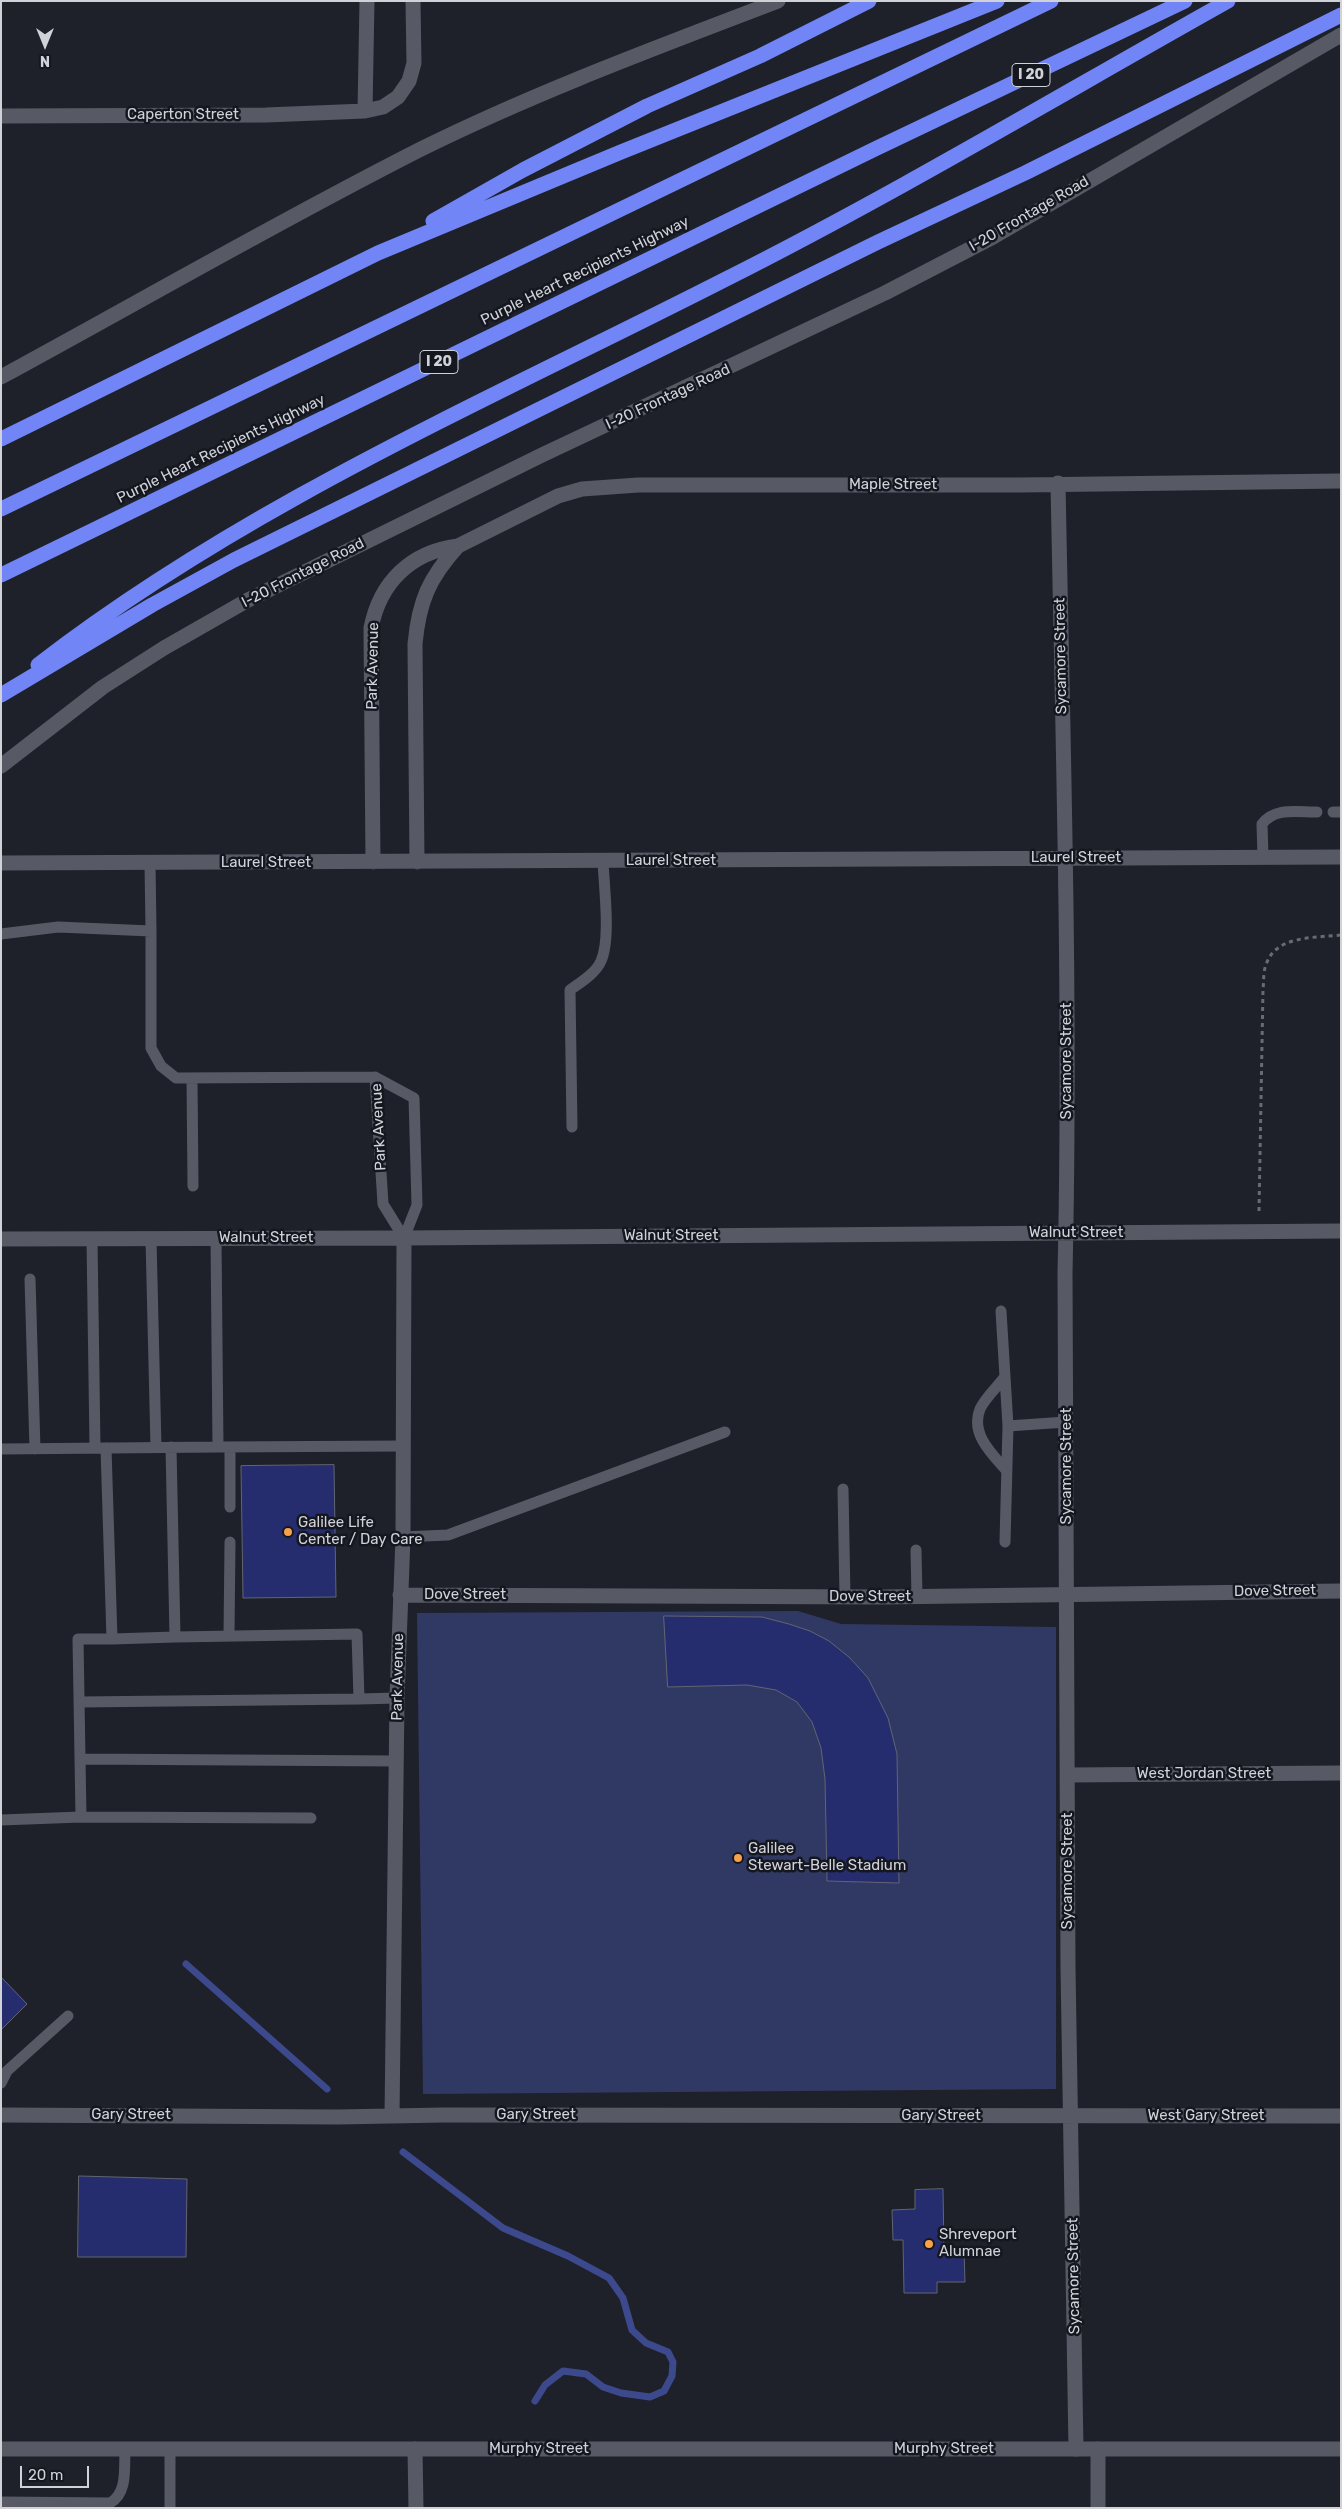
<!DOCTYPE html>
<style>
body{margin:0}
#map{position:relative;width:1342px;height:2509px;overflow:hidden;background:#1e212a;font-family:Rubik,sans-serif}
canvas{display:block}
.frame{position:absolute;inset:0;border:2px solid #d0d2d8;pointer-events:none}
.north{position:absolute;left:20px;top:20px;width:50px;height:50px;-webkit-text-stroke:4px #151720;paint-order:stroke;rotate:180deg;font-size:14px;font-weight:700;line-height:20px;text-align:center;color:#d0d2d8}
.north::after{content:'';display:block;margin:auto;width:18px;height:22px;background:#d0d2d8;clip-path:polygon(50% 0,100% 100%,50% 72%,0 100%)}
.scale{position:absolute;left:20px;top:2466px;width:69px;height:22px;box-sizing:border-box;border:2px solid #d0d2d8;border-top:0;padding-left:6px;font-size:15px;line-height:18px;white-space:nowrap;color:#d0d2d8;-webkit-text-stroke:4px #151720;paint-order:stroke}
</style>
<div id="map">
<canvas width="1342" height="2509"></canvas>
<div class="frame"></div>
<div class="north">N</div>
<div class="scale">20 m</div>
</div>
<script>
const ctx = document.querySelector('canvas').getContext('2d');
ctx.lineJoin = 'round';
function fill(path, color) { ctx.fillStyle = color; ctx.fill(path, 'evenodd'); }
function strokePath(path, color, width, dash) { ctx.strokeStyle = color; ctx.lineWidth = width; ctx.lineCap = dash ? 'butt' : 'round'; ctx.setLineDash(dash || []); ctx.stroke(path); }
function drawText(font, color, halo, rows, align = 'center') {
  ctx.font = font + ' Rubik,sans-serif'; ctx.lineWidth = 5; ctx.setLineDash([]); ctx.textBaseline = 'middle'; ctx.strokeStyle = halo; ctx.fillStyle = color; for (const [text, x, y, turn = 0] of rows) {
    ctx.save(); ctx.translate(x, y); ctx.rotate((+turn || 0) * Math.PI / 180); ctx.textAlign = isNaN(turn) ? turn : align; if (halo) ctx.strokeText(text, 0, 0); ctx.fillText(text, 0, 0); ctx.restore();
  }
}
const green = new Path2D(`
 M798,1611l43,13 215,3v462l-633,5 -6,-481z`);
const stream = new Path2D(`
 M186,1964l141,125
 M403,2152l100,76 65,28 41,22 14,20 9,32 14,13 22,9 5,10 -1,14 -8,15 -14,6 -29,-4 -18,-6 -17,-13 -23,-3 -18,14 -10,16`);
const building = new Path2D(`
 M334,1465l2,132 -93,1 -2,-132z
 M664,1616l98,1 27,7 21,7 19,10 21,17 18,20 20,40 9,36 2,129 -72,-2 -2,-102 -4,-31 -9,-26 -15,-20 -21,-12 -29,-5 -79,2z
 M1,1977l26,27 -26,26z
 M79,2176l108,3 -1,78h-108z
 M943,2189l1,61h20l1,32h-28v11h-33l-1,-53h-10l-1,-30 23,-1v-19z`);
const path = new Path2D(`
 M1259,1211l4,-222c1,-8 0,-17 3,-24 9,-30 49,-27 75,-30`);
const service = new Path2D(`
 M1333,812h8
 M1263,857l-1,-33c13,-17 35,-12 55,-12
 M150,863l1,68
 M1,934l57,-7 93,4v117l10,18 15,12 199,-1 39,21 3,107 -13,33
 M375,1077l8,127 21,34
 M192,1078l1,108
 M572,1127l-2,-137c11,-8 26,-17 31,-29 10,-22 3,-74 2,-100
 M92,1239l3,209
 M151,1239l5,208
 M30,1279l5,170
 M1001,1311l7,115
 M1004,1378c-7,9 -19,20 -24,31 -10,25 12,45 27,62
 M218,1447l185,-1
 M230,1447v60
 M106,1448l6,191 63,-2 -4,-190
 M1,1449l217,-2 -2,-208
 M843,1489l2,108
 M403,1537l45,-2 277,-103
 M1005,1542l3,-116 58,-4
 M916,1550l1,47
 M229,1636l1,-94
 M175,1637l182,-3 2,65 38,-1
 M112,1639h-34l3,178 230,1
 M79,1702l280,-3
 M80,1759l316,2
 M1,1820l80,-3
 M1,2083l6,-12 61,-55
 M170,2449v59
 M1,2502l109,1c18,-10 14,-35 15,-54`);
const minor = new Path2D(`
 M365,111l2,-110
 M1,116l265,-1 99,-4 18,-4 15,-10 11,-16 5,-18 -1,-62
 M1058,483c5,263 13,527 7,790l3,695 8,481
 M373,862l-2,-234c9,-46 40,-76 87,-82l100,-50 24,-7 56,-4h382l321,-4
 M417,862l-2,-218c4,-43 14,-66 43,-98
 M1,863l1340,-6
 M1,1239l403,-1 937,-7
 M400,1595l483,2 458,-6
 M1068,1775l273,-2
 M1,2115l337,2 105,-2 898,1
 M392,2116l5,-418 6,-161 1,-299
 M415,2449l1,59
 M1098,2449v59`);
const tertiary = new Path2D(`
 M1,2449h1340`);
const secondary = new Path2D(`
 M1,377c140,-76 278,-156 420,-228 115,-57 237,-102 357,-148
 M1,766l102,-79 61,-39 84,-48 294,-145 343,-162 108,-56 348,-202`);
const motorway = new Path2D(`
 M433,221l90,-51 124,-64 113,-50 109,-55
 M1,439l377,-186 243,-101 376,-151
 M1,509l1050,-508
 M1,575l876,-427 308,-147
 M38,665c208,-161 453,-266 686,-385 171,-86 336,-185 504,-279
 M1,695l151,-90 82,-45 644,-318 147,-69 316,-158`);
const markers = [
 [288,1532,5,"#f7a149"],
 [738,1858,5,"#f7a149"],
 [929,2244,5,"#f7a149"]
];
const shields = [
 [1031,75,38],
 [439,362,38]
];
const shieldNames = [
 ["I 20",1031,75],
 ["I 20",439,362]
];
const streetNames = [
 ["Caperton Street",183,115],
 ["I-20 Frontage Road",1029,214,-30],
 ["Purple Heart Recipients Highway",585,271,-26],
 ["I-20 Frontage Road",668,397,-25],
 ["Purple Heart Recipients Highway",221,449,-26],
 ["Maple Street",893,485],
 ["I-20 Frontage Road",303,573,-27],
 ["Sycamore Street",1061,656,-91],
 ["Park Avenue",373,666,-89],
 ["Laurel Street",1076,858],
 ["Laurel Street",671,861],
 ["Laurel Street",266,863],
 ["Sycamore Street",1067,1061,-90],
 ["Park Avenue",379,1127,-93],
 ["Walnut Street",1076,1233],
 ["Walnut Street",671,1236],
 ["Walnut Street",266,1238],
 ["Sycamore Street",1067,1466,-90],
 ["Dove Street",1275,1591,-1],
 ["Dove Street",465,1595],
 ["Dove Street",870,1597],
 ["Park Avenue",398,1677,-89],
 ["West Jordan Street",1204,1774],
 ["Sycamore Street",1068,1871,-90],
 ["Gary Street",131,2115],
 ["Gary Street",536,2115],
 ["Gary Street",941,2116],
 ["West Gary Street",1206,2116],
 ["Sycamore Street",1074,2276,-91],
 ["Murphy Street",539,2449],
 ["Murphy Street",944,2449]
];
const poiNames = [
 ["Galilee Life",298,1523],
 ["Center / Day Care",298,1540],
 ["Galilee",748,1849],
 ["Stewart-Belle Stadium",748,1866],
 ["Shreveport",939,2235],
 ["Alumnae",939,2252]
];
fill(green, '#303963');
strokePath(stream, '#3d498d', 7);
fill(building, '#252d6f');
strokePath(building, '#626571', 1);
strokePath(path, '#696b73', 3, [4, 4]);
strokePath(service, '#575a65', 11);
strokePath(minor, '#575a65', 15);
strokePath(tertiary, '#575a65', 15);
strokePath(secondary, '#575a65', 15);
strokePath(motorway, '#7185f7', 15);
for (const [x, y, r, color] of markers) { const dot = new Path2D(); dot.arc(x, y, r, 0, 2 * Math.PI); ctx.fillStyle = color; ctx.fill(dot); strokePath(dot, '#151720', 2); }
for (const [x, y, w] of shields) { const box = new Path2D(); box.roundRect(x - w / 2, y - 11.5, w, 23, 4); ctx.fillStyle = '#151720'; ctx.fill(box); strokePath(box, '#d0d2d8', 1); }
drawText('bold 14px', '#d0d2d8', null, shieldNames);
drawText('15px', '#d0d2d8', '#151720', streetNames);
drawText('15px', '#d0d2d8', '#151720', poiNames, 'left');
</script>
